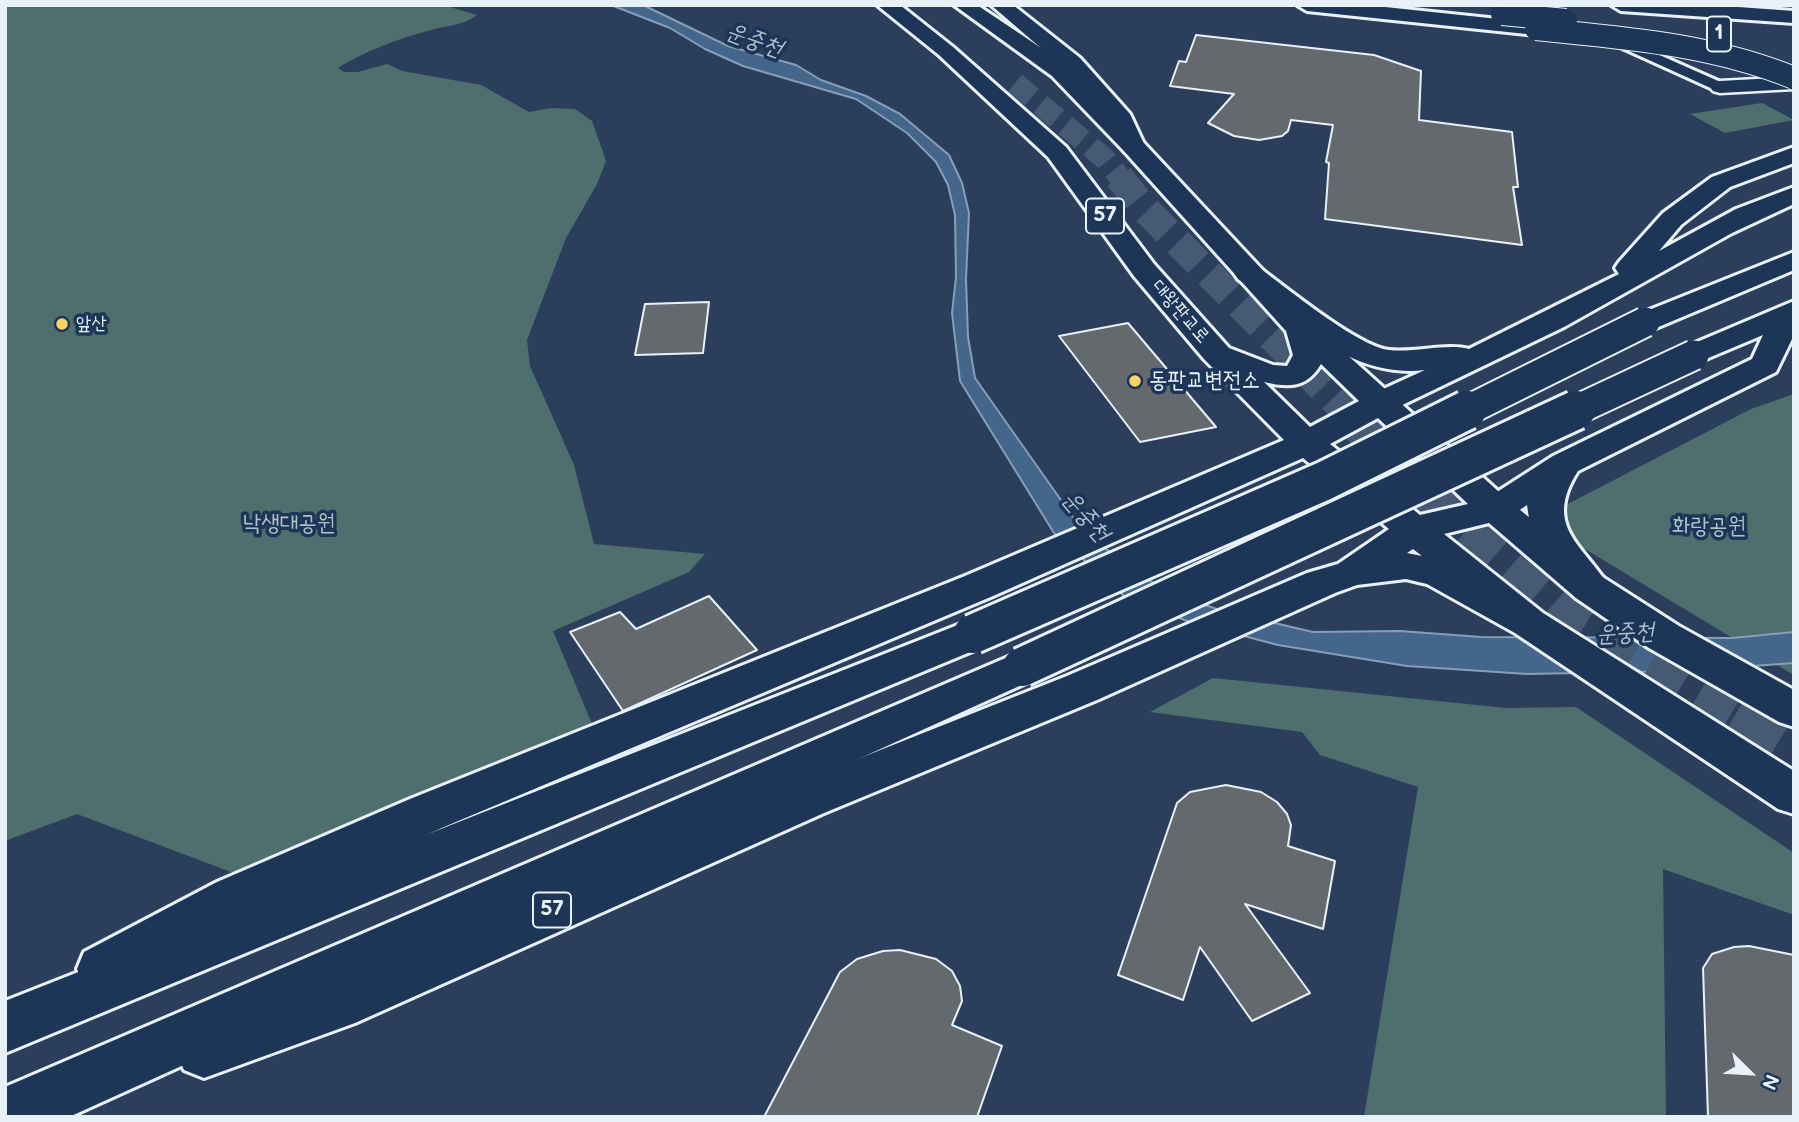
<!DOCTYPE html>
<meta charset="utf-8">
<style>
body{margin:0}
#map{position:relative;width:1799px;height:1122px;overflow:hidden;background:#2b3f5c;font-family:"Balsamiq Sans",sans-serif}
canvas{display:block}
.frame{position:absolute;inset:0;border:7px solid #e8f1f8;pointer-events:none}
.north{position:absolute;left:1715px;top:1038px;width:70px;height:70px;-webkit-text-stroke:5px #1d3557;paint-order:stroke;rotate:114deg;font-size:19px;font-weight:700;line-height:28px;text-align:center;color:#e8f1f8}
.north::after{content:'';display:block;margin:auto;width:24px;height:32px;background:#e8f1f8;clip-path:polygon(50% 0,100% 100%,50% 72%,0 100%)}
</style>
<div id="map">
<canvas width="1799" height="1122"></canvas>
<div class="frame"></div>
<div class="north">N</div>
</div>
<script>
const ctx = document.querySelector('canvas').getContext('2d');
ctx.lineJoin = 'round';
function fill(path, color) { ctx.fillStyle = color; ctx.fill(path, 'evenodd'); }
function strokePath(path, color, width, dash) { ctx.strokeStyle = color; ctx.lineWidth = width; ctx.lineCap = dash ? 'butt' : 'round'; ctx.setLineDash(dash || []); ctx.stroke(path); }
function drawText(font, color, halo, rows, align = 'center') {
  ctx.font = font + ' "Balsamiq Sans","Poor Story",sans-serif'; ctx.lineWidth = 7; ctx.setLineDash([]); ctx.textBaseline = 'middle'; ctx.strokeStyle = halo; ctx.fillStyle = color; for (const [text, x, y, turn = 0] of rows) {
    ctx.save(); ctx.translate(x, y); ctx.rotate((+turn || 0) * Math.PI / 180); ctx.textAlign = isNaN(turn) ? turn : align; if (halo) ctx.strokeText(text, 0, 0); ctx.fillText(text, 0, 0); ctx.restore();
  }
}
const green = new Path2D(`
 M5,5h438l34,10c-14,11 -29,10 -46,15 -31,8 -66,21 -93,38l6,4h14l29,-8 15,7 79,14 48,27 22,-4 24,1 17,12 14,40 -9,23 -31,54 -39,102 3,26 44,99 20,79 111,10 -16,18 -136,59 42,100 -348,147 -170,-64 -72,27z
 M1762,103l32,17 -69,13 -35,-19z
 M1794,394v281l-224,-135 -10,-32 191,-99z
 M1213,678l293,30 70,-1 218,146v62l-131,-46 3,248h-302l54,-330 -98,-32 -18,-23 -152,-20z`);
const water = new Path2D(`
 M611,5h32l85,41 68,19 25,15 45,16 34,18 49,41 13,28 7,30 -3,66 2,58 7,41 100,142 51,47 49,28 48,16 90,21 87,-1 81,6 251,1 62,-6v31l-108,8 -159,3 -120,-8 -129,-21 -91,-24 -63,-25 -70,-63 -94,-152 -8,-68 4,-36 -1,-62 -7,-30 -12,-23 -29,-29 -51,-34 -113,-33 -38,-17 -35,-21z`);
const building = new Path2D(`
 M1196,35l178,20 47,16 -2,49 93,12 6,55h-5l9,58 -197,-26 4,-56 -3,-1 7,-37 -42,-5 -3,11 -6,5 -23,4 -25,-4 -26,-13 26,-29 -64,-8 9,-25 7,1z
 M709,302l-6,51 -68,2 10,-51z
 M1128,323l88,104 -76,15 -81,-106z
 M709,596l48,54 -134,61 -53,-79 50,-20 16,17z
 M1226,785l35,7 16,10 10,12 4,11 -3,21 47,15 -12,68 -78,-25 65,89 -58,28 -52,-74 -17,53 -65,-25 59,-172 13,-11z
 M1749,946l45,9v162h-86l-5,-149 9,-14 22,-7z
 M900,950l36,9 16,12 8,15 2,15 -10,24 50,21 -25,71h-213l76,-145 17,-13 26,-8z`);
const primaryTunnelFar3 = new Path2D(`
 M1015,83l90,76 15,19`);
const primaryTunnelFar2 = new Path2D(`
 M1119,177l24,30 203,205`);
const primaryTunnelFar1 = new Path2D(`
 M1345,410l85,86 152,130 155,93`);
const primaryTunnel = new Path2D(`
 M1734,717l60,36`);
const street = new Path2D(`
 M1612,34l113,50 2,3 -2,3h-10l-108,-49 -2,-3z`);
const secondary = new Path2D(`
 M1794,77v12l-74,4 -7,-2 -3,-4 3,-4 7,-2z`);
const primary = new Path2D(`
 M877,5h23l53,42 113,100 88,117 75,84 44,17 14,1 6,-11 -7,-24 -162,-180 -72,-75 -98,-71h23l91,61 74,75 170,182 197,178 95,77 75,48 115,64v37l-15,-5 -130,-74 -73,-50 -87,-75 -45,11 99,79 251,158v43l-16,-5 -263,-176 -88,-49 -21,-5 -49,6 -22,8 -238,107 -273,113 -469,210 -151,55 -20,-8 -8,-19 8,-19 145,-50 463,-197 275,-109 240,-103 31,-9 51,-35 -86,-71 -310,138 -549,231 -191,87 -131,72 -19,7 -19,-7 -7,-17 7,-17 133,-70 193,-83 555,-223 319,-136 -80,-81 -70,-83 -86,-119 -109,-102zM1321,364l38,37 -49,26 -46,-45c25,6 43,6 57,-18zM1378,418l90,86 -48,11 -90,-71zM1413,549l9,7 -15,-3z`);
const highway = new Path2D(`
 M991,5h22l67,53 50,56 15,32 -3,5 -9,2 -9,-2 -13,-30 -47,-53z
 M1297,5h69l170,18 7,2 3,4 -3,4 -7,2 -229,-24z
 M1611,5h99l84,6v12l-173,-12z
 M1794,147v16l-64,24 -49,38 -22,26 77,-42 58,-22v17l-62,29 -168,94 -172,83 -12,3 -12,-3 -5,-7 5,-7 57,-26c-74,9 -132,-50 -187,-91l-4,-6 4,-6 10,-3 10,3c29,21 99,79 131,83 26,3 58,-7 80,-1l150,-75 -4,-6 4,-6 44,-49 49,-36z
 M1794,252v18l-138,58 -11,3 -11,-3 -4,-6 4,-6z
 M1794,301v34l-18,37 -198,99c-36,56 6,74 32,117l-6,10 -14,4 -14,-4 -18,-22 -27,-44 -4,-27c-16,11 -25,17 -44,12l-5,-8 5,-8 70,-45 199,-97 11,-24 -69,29 -11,-2 -5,-7 5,-7z
 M973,619l14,4 7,11 -7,11 -982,408v-52z
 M1022,651l15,5 6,11 -6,11 -968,439h-64v-30z`);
const highwayBridgeFar2 = new Path2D(`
 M1502,14l64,6
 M1536,29c88,9 175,15 258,49`);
const highwayBridgeFar1 = new Path2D(`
 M1464,412l181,-90
 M1572,412l122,-57`);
const highwayBridge = new Path2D(`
 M973,634l351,-153 143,-71
 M1022,667l554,-257`);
const markers = [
 [62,324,7,"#ffd166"],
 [1135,381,7,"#ffd166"]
];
const farStreetnames = [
 ["대왕판교로",1180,312,49]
];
const farPoinames = [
 ["앞산",76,324]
];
const shields = [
 [1719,34,24],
 [1105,216,38],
 [552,910,38]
];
const shieldNames = [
 ["1",1719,34],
 ["57",1105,216],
 ["57",552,910]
];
const poiNames = [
 ["동판교변전소",1149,381]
];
const parkNames = [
 ["낙생대공원",289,524],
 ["화랑공원",1709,527]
];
const waterNames = [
 ["운중천",754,41,20],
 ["운중천",1085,517,49],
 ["운중천",1625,634,-3]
];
fill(green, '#4f6f6e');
fill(water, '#44668b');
strokePath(water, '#869eb7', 2);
fill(building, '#64696e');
strokePath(building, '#e8f1f8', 2);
strokePath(primaryTunnelFar3, '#475a73', 22, [22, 11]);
strokePath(primaryTunnelFar2, '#475a73', 29, [29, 15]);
strokePath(primaryTunnelFar1, '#475a73', 38, [38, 19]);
strokePath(primaryTunnel, '#475a73', 51, [51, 25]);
strokePath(street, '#e8f1f8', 6);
strokePath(secondary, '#e8f1f8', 5);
strokePath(primary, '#e8f1f8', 6);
strokePath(highway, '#e8f1f8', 6);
fill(street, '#1d3557');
fill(secondary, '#1d3557');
fill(primary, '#1d3557');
fill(highway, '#1d3557');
strokePath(highwayBridgeFar2, '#e8f1f8', 24, []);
strokePath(highwayBridgeFar1, '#e8f1f8', 33, []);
strokePath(highwayBridge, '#e8f1f8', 44, []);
strokePath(highwayBridgeFar2, '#1d3557', 22);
strokePath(highwayBridgeFar1, '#1d3557', 29);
strokePath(highwayBridge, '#1d3557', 38);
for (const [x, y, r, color] of markers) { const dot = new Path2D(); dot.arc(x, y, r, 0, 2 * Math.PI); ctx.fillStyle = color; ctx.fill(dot); strokePath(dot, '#1d3557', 2.5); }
drawText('19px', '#e8f1f8', '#1d3557', farStreetnames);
drawText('19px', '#e8f1f8', '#1d3557', farPoinames, 'left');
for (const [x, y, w] of shields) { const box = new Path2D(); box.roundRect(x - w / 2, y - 17.5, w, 35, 5); ctx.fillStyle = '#1d3557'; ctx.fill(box); strokePath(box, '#e8f1f8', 2); }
drawText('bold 21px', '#e8f1f8', null, shieldNames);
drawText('23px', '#e8f1f8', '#1d3557', poiNames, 'left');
drawText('23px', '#b2c4c8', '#1d3557', parkNames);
drawText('italic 24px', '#afc0d2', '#1d3557', waterNames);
</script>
